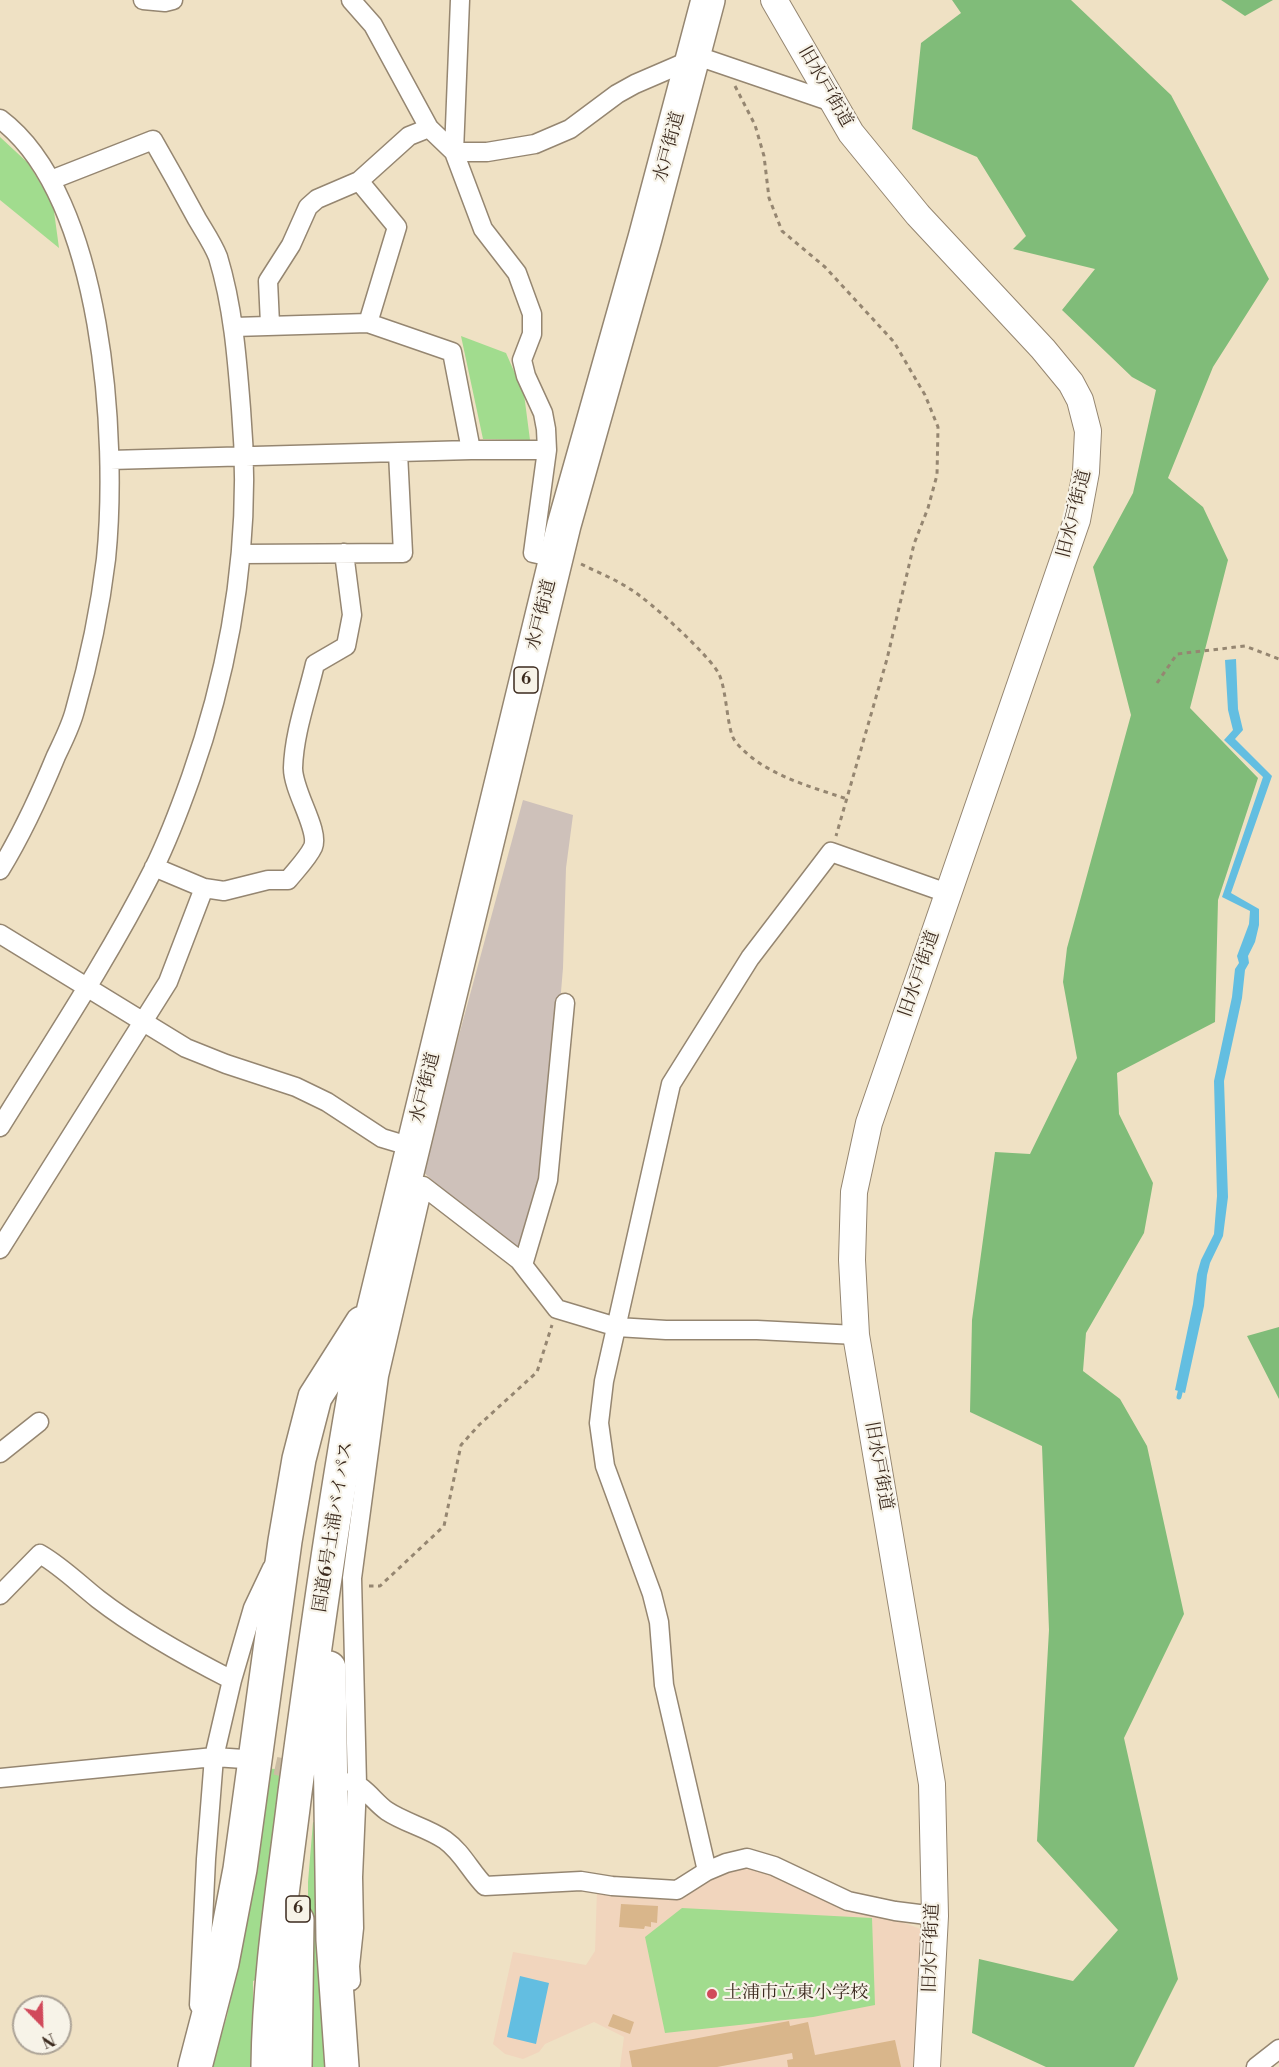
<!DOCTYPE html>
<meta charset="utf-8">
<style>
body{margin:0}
#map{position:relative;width:1279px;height:2067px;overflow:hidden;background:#efe1c4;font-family:"Libre Bodoni",serif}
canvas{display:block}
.north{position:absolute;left:12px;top:1995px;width:60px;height:60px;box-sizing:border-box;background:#f7f3e8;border:2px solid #aca397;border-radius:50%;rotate:157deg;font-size:16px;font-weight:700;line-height:24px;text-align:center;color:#3b2a1e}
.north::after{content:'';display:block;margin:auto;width:21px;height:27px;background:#d1495b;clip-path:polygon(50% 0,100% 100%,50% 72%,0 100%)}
</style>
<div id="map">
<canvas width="1279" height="2067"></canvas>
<div class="north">N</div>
</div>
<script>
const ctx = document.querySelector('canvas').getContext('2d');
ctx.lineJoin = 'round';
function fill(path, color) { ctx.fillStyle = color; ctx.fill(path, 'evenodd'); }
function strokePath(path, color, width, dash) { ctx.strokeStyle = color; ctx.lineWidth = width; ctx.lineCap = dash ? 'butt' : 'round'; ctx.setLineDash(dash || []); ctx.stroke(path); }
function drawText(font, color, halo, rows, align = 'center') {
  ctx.font = font + ' "Libre Bodoni","Noto Serif JP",serif'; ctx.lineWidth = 4.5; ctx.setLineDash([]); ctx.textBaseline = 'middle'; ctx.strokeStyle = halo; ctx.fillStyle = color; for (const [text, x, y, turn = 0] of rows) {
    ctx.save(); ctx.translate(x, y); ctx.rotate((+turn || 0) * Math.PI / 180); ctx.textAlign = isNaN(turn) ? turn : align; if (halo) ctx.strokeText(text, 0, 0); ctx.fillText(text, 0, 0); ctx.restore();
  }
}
const built = new Path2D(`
 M745,1867l32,8 146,55 -7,137h-296l4,-30 -30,-15 -49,22 -6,8 -16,7 -18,-5 -12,-10 20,-92 73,13 9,-14 2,-61 65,7 52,-21z`);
const industrial = new Path2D(`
 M523,800l50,15 -7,53 -3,100 -18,214 -26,76 -97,-87z`);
const green = new Path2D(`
 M0,137l28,26 25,41 6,44 -59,-48z
 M461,336l45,17 18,41 6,46 -47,-1z
 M266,1768l17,2 -21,207 -9,4v86h-41l15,-51 17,-79z
 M313,1822l10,2 11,243h-26v-185z
 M682,1908l190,10 3,87 -62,12 -148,16 -20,-96z`);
const forest = new Path2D(`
 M952,0h119l100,95 98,184 -56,88 -45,111 35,29 25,53 -38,148 68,70 -40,122 -3,122 -98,51 2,41 34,69 -9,50 -58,100 -3,38 37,28 27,47 37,168 -60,124 54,241 -44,88h-88l-74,-34 7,-74 94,22 45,-51 -81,-89 12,-211 -7,-184 -72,-34 2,-92 23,-168 35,2 47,-96 -14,-76 4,-34 64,-233 -38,-148 40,-74 23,-103 -24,-13 -70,-67 33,-41 -82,-20 13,-13 -49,-79 -65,-28 9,-86 40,-30z
 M1221,0h52l-28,16z
 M1279,1327v72l-32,-63z`);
const water = new Path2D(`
 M1236,659l2,50 5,21 -8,9 37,37 -41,117 28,16v16l-4,17 -7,14 1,7 -4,7 -3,28 -18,83 4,116 -5,39 -13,27 -3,12 -3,31 -19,87 -10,-3 18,-86 4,-30 4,-14 13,-26 3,-38 -3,-115 18,-84 3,-28 4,-6 -2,-7 12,-32 1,-13 -28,-14 41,-120 -39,-37 9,-10 -5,-20 -3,-50z
 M520,1976l29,7 -13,61 -29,-7z`);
const stream = new Path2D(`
 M1179,1397l3,-13`);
const building = new Path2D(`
 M621,1904l37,2 -1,17 -6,-1v5l-6,-1 -1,3 -25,-2z
 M613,2014l21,8 -4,12 -22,-8z
 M789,2021l1,5 18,-4 7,33 80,-15 6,27h-113l-1,-7 6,-1 -1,-6 -75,14h-85l-3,-16z`);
const streetTunnel = new Path2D(`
 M249,1760l55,12`);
const path = new Path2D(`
 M735,86l20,39 9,31 5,42 13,33 43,36 69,75 31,53 13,32 -1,48 -9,33 -14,36 -27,115 -51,177
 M581,564c16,8 34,15 49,25 19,11 80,67 89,85 8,17 8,57 16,67 26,33 74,45 112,58
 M1157,683l20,-29 68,-8 34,13
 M369,1586h11l64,-60 17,-81 18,-20 58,-53 15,-47`);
const street = new Path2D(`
 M143,0l22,2 8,-2
 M351,0l22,25 56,103 25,24h33l48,-8 35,-15 47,-35 18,-10 58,-25 16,1 123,42
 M460,0l-6,152 29,77 34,44 15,41v20l-10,26 4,16 17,37 3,16 1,21 -14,103 23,5
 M0,119c104,78 118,321 106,440 -6,50 -17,102 -31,151 -4,16 -12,31 -19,46 -16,39 -34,78 -56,114
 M359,181l38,46 -29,96
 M270,324l-2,-43 23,-36 17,-38 9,-8 42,-18 50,-45 20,-8
 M471,450h76
 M110,460l361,-10 -19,-98 -84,-29 -134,4
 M241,554l162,-1 -5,-100
 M154,867l50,21 20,3 44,-11h20c8,-10 20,-22 25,-33 7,-17 -20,-55 -20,-79 1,-35 14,-70 22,-104l31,-18 6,-31 -8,-62
 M0,934l186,114 40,16 70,23 31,15 55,36 30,9
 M0,1127c52,-84 108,-168 153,-257 15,-30 27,-62 38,-93 42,-119 61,-242 50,-368 -4,-51 -8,-103 -23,-152 -5,-13 -14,-26 -21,-38 -14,-26 -29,-53 -44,-79l-102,40
 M414,1185l9,1 96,74 38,49 60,18 49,3h91l99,5
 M0,1249l168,-267 36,-94
 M523,1265l25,-85 17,-177
 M0,1453l39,-31
 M0,1595l40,-41c21,12 38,29 58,45 40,31 89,58 134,81
 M0,1778l214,-21 30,2
 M350,1782c15,4 24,20 37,29 18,12 41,17 58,29 17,12 26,32 40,46l96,-5 31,5 65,4 30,-19 19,-8 21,-5 27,8 74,35 47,10 40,5
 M707,1871l-43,-186 -5,-63 -7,-28 -47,-128 -6,-43 5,-42 67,-297 79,-126 81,-106 116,41
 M351,1981l-1,-15 4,-38 -1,-51 4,-93 -5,-206 27,-202 44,-190
 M199,2005l7,-146 8,-102 18,-77 21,-72 19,-40
 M1256,2067l23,-18`);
const secondary = new Path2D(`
 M774,0l77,133 67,82 125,134 28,34 9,17 8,31 -2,41 -9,48 -208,603 -15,69 -2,68 4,75 76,449 3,132 -8,151`);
const highway = new Path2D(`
 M329,1668l4,272 9,127
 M195,2067l27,-104 18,-94 45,-328 14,-82 16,-62 47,-74
 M268,2067c1,-93 16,-184 27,-275 19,-140 38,-279 63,-418l206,-849 81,-287 63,-238
 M295,2067l2,-147`);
const markers = [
 [712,1994,6,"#d1495b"]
];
const shields = [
 [526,680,24],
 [298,1909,24]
];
const shieldNames = [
 ["6",526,680],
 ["6",298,1909]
];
const streetNames = [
 ["旧水戸街道",825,87,60],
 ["水戸街道",670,147,-75],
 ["旧水戸街道",1075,514,-76],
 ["水戸街道",542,615,-76],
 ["旧水戸街道",920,974,-71],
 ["水戸街道",426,1088,-76],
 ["旧水戸街道",878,1466,80],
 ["国道6号土浦バイパス",334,1527,-81],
 ["旧水戸街道",932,1948,-88]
];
const poiNames = [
 ["土浦市立東小学校",724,1994]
];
fill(built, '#f1d5bd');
fill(industrial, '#cec1ba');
fill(green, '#a1dc8e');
fill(forest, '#80bc79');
fill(water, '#63bee1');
strokePath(stream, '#63bee1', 5);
fill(building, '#d9b68b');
strokePath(streetTunnel, '#cbbca3', 18, [18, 9]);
strokePath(street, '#958671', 21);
strokePath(secondary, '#958671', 28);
strokePath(highway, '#958671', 36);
strokePath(path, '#958671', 3, [4.5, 4.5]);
strokePath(street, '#fff', 18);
strokePath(secondary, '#fff', 26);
strokePath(highway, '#fff', 33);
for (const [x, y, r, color] of markers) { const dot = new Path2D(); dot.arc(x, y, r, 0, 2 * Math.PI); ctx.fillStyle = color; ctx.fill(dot); strokePath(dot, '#f7f3e8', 2); }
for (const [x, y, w] of shields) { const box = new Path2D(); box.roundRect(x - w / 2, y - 13, w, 26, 4.5); ctx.fillStyle = '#f7f3e8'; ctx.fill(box); strokePath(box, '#3b2a1e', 1.5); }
drawText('bold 16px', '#3b2a1e', null, shieldNames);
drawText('18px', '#3b2a1e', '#f7f3e8', streetNames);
drawText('18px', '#3b2a1e', '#f7f3e8', poiNames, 'left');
</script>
